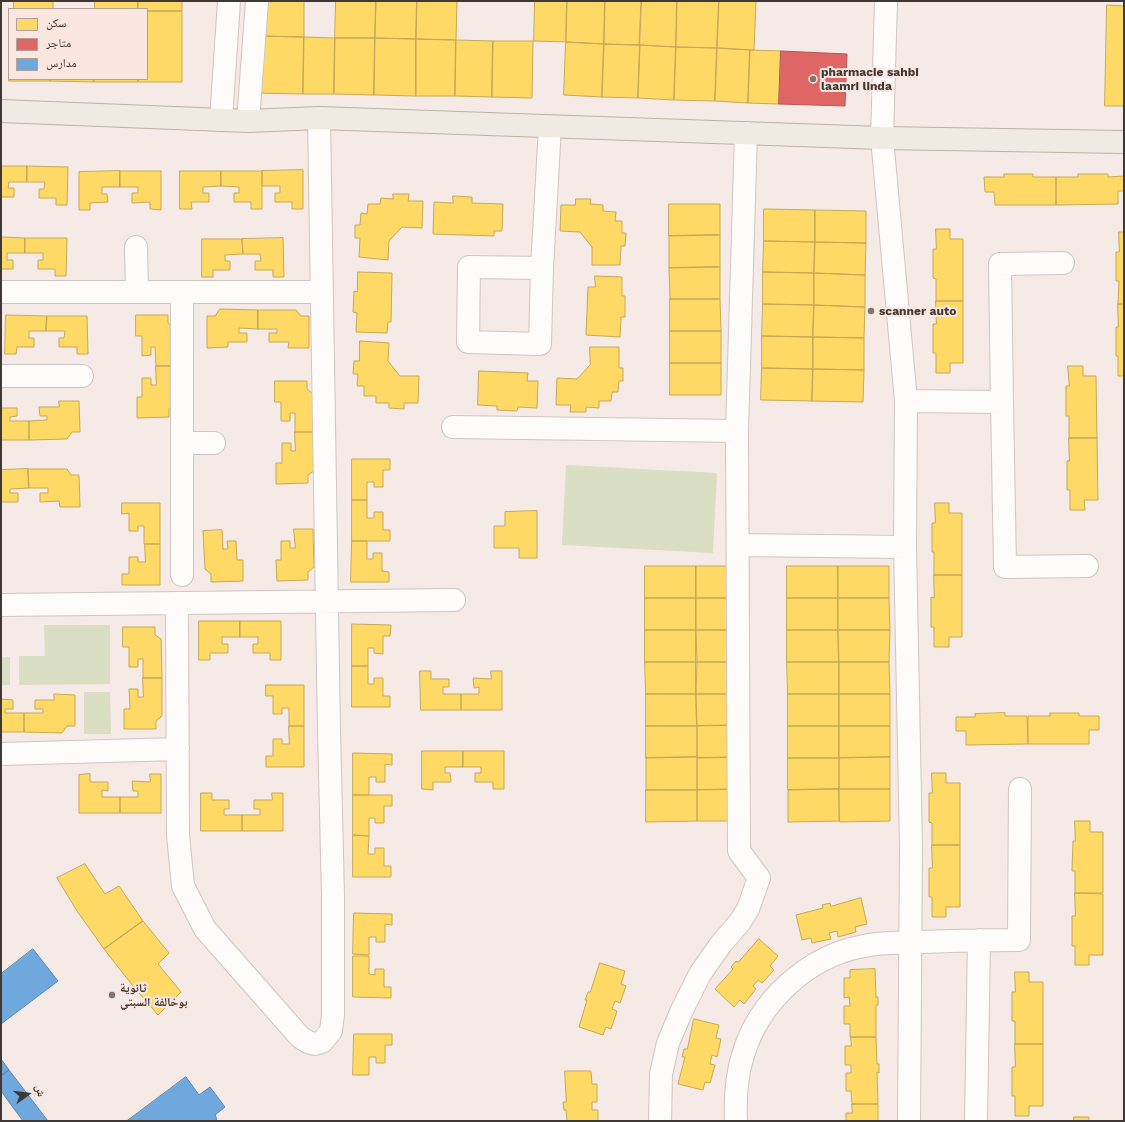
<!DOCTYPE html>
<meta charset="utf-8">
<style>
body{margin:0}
#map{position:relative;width:1125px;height:1122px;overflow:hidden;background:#f5eae5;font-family:"Work Sans","Noto Naskh Arabic",sans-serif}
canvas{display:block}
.frame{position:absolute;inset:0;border:2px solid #3f3834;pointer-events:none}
.legend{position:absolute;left:8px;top:8px;width:140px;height:72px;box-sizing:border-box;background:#fbe7df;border:1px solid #b0a19b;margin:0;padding:5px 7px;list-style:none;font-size:12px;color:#3f3834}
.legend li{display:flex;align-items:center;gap:8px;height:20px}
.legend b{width:20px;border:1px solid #b0a19b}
.north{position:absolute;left:8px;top:1074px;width:40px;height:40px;-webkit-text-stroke:3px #fbe7df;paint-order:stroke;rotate:75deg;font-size:11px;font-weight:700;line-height:16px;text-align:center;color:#3f3834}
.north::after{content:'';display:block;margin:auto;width:14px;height:18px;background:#3f3834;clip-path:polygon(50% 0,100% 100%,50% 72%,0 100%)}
</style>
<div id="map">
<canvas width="1125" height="1122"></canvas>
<div class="frame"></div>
<ul class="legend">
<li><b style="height:11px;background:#ffd966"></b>سكن</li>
<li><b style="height:11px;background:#e06666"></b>متاجر</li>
<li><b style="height:11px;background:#6fa8dc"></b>مدارس</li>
</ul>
<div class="north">ش</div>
</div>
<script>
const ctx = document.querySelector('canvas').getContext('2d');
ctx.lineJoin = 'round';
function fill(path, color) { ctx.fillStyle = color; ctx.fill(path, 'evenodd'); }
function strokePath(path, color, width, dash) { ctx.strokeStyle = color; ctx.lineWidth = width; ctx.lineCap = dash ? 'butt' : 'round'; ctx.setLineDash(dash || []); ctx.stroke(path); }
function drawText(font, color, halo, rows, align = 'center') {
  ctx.font = font + ' "Work Sans","Noto Naskh Arabic",sans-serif'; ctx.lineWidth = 4; ctx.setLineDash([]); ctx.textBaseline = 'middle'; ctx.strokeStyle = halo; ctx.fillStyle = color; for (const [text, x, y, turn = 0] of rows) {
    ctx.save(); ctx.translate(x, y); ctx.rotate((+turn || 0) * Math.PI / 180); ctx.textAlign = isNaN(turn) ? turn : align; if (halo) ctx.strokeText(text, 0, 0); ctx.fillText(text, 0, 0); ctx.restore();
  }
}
const green = new Path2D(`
 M566,465l151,8 -4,80 -151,-8z
 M44,625h66v59l-91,1v-29h26z
 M1,657h9v28h-9z
 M84,692h26l1,42h-27z`);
const homes = new Path2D(`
 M14,1h39v8h-39z
 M95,1h43v8h-43z
 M138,1h44v10h-35v-2h-9z
 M259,1h45v36l-45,-1z
 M336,1h40l-1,37h-40z
 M376,1h41l-1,38 -41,-1z
 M417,1h40l-1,39 -40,-1z
 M535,1h32l-1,41 -32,-1z
 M567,1h38l-1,43 -38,-2z
 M605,1h36l-2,44 -35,-1z
 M642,1h35l-1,46 -36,-2z
 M677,1h42l-2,47 -41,-1z
 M719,1h37l-2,49 -37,-2z
 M1107,5l17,1v100h-19z
 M147,11h35v71h-44v-3h9z
 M259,36l45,1 -1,57 -45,-1z
 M304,37l31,1 -1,56h-31z
 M335,38h40l-1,57 -40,-1z
 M375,38l41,1v57l-42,-1z
 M416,39l40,1 -1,56h-39z
 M456,40l37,1 -1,56 -37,-1z
 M493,41h40l-1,57 -40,-1z
 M566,42l38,2 -2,53 -38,-2z
 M604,44l36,1 -2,53 -36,-1z
 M640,45l36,2 -2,53 -36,-2z
 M676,47l41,1 -2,53 -41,-1z
 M717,48l33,2 -2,53 -33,-2z
 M750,50l31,1 -2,53 -31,-1z
 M9,79h41v2h-41z
 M50,79h44v3l-44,-1z
 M94,79h44v3h-44z
 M1,166h26v16h-18l-1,6h6v9h-13z
 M27,166l41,1 -1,38h-11v-7h-17v-9h5l1,-7h-18z
 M303,170v39h-11v-7h-17v-9h5v-7h-18v-15z
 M120,171h41v39l-11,-1v-7l-18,1v-10h6v-6h-18z
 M120,171v16h-18v7h5l1,8 -18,1v7h-11v-38z
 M180,171h41v15l-18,1v6h6v9h-18l1,7h-12z
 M221,171h41v38h-11v-7h-17v-9h5v-6l-18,-1z
 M1004,174h29v3h23v28h-61l-1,-13h-9l-1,-15h20z
 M1078,174h30v3l16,-1v15h-6v13l-62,1v-28h22z
 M393,194h16l-1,7h15l-1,27 -20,-1 -13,14 -1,19 -29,-3 1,-19h-5v-13h5l1,-12 6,1 1,-10h12l1,-6 12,1z
 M453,196l19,1v6l31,1 -1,27h-8v5l-61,-2 1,-32 19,1z
 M576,199h15l-1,5 13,1v6l13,1 -1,9h7v12h4l-1,13h-4l-1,19h-28v-18l-12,-15 -20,-1 1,-26h14z
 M669,204h51v31l-51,1z
 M764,209l51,1v32l-51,-1z
 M815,210l51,1v32l-51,-1z
 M936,229h14v10h13v62h-27v-22l-3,-1v-29h3z
 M1119,232h5v72h-6l1,-23h-3v-29h3z
 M720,235v32l-51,1v-32z
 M1,237l24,1v15h-18v7h6v9h-12z
 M25,238h42l-1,38h-11v-7h-17v-9h5v-7h-18z
 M283,238l1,39h-11v-7h-18v-9h6l-1,-7h-17l-1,-15z
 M202,239h40l1,15 -18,1v6h5v9h-17v7h-11z
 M764,241l51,1 -1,31 -51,-1z
 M815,242l51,1 -1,32 -51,-2z
 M720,267v32h-50l-1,-31z
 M358,272l34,1 -1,49h-3l-1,11 -31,-1 1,-19 -4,-1 1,-21 3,1z
 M763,272l51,1v32l-51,-1z
 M814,273l51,2v32l-51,-2z
 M595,276l27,1v19h3v21h-4l-1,20 -34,-2 2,-48h7z
 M670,299h50l1,32h-51z
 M936,301h27v62h-13v10h-14v-20h-3v-29h3z
 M763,304l51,1 -1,32 -51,-1z
 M1118,304h6v72h-6v-20h-2v-29h2z
 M814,305l51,2 -1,31 -51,-1z
 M220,309l38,1v19l-19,-1v5h8v9h-19v5l-21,1v-32h8z
 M258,310h38l5,6h8v32h-21l1,-6h-20v-9h8v-4h-19z
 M6,315l41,1 -1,15h-17v7h5v9h-17l-1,7h-11z
 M136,315h32v8l6,5v38h-18l-1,-19h-4v8l-9,1v-20h-6z
 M47,316h40l1,38h-11v-7h-18v-9h5l1,-7h-19z
 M670,331h51v32h-51z
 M762,336l51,1v32l-51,-1z
 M813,337l51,1v32l-51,-1z
 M360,341l29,2 -1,18 12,15h19l-1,27h-14v6l-15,-1v-5h-13v-7h-12v-10h-7l1,-12h-5l1,-13h5z
 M590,347h29v21h4v13h-4l-1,11h-6l-1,9h-12v7l-13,-1v5h-16l1,-7h-15l1,-27 20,1 13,-14z
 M670,363h51v32h-51z
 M156,366h18l1,39 -6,4v8l-32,1v-21h5v-19h9v7h5z
 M1068,366h15v10h13l1,62h-28v-22h-3v-30h3z
 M762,368l51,1 -1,32 -51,-1z
 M813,369l51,1 -1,32 -51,-1z
 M479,371l49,2 -1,8h11l-1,27 -19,-1 -1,4 -20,-1v-4l-19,-1z
 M275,381h32v8l6,5 1,38h-19v-19h-5v8h-9v-19h-6z
 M59,401h20l1,31h-8l-5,7 -38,1v-19l18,-1v-4h-7l-1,-9h20z
 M1,408h16v8l-7,1v4h19v19h-28z
 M295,432h19v39l-6,4v8l-32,1v-21h6v-20h9v8h4z
 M1069,438h28l1,62h-14l1,10h-15v-20h-3v-29h2z
 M352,459h38v11h-7v17h-9v-5h-7v18h-15z
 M28,469h39l4,6h8l1,32h-20l-1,-6 -19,1v-9h8v-5h-19z
 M28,469l1,19 -19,1v4h8v9h-17v-32z
 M352,500h15v18h7v-6h9v18h7v11h-38z
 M122,503h38v41h-16v-18h-6v5h-9v-18l-7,1z
 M935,503h14v10h13v62h-28v-23h-2v-29h3z
 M537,511v47h-18v-10h-25v-22h11v-14z
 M294,529h19l1,38 -6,5v8l-31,1 -1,-21h5v-19h9v7h5z
 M222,530l1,19h5l-1,-8h9l1,19h6v21l-32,1v-8l-6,-5 -2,-38z
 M352,541h15v18h6v-6h9v18l7,1v10h-38z
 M145,544h15v41h-38v-11h7v-17h9v5h7z
 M645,566h51v32h-51z
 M696,566h51v32h-51z
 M787,566h51v32h-51z
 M838,566h51v32h-51z
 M934,575h28v62h-13v10h-15v-20h-3v-30l3,1z
 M645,598h51v32h-51z
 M696,598h51v32h-51z
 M787,598h51v32h-51z
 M838,598h51l1,32h-52z
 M199,621h41v16h-18v7h6v9h-18v7h-11z
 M240,621h41v39h-11v-7h-17v-9h5v-7h-18z
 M352,624l39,1 -1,11h-7v18l-9,-1v-5h-6v18h-16z
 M123,627h32v8l6,4 1,39h-19v-19h-5v8h-9v-20h-6z
 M645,630h51l1,32h-52z
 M696,630h51v32h-51z
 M787,630h51l1,32h-52z
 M838,630h52l-1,32h-50z
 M645,662h52l-1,32h-50z
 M696,662h51l1,32h-52z
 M787,662h52v32h-51z
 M839,662h50l1,32h-51z
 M352,666h16v18h6v-6h9v18h7v11h-38z
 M420,671h11v8h18v8h-6v7h18v16h-40z
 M491,671h11v39h-41v-16h18v-7l-5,1 -1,-10 18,1z
 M143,678h19v38l-6,5v8h-32v-20h6l-1,-20h9v8h5z
 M266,685h38v41h-15v-18h-7v6h-9v-18h-7z
 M54,694l21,1v31h-8l-5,7 -38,-1v-19h19v-4h-8v-9h19z
 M646,694h50l1,32h-51z
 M696,694h52v31l-51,1z
 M788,694h51v32h-51z
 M839,694h51v32h-51z
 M1,699l12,1v9h-8v4h19v19h-23z
 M1005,713v3h22l1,28 -62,1v-14h-10v-14h19v-3z
 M1050,713h29v3h20v14h-10v14h-61v-28h22z
 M748,725v32l-51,1v-32z
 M289,726h15v41h-38v-11h7v-17h9v5h7z
 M646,726h51v31l-51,1z
 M788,726h51v32h-51z
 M839,726h51v31l-51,1z
 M422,751h41v16h-18v6h5l1,9h-18v8l-11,-1z
 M463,751h41v38h-11v-7h-18v-9h6v-6h-18z
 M353,753l39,1v11l-7,-1v18h-9v-5h-7v18h-16z
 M697,757v33h-51v-32z
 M748,757v32l-51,1v-32z
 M890,757v32h-51v-31z
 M788,758h51v31l-51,1z
 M932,773h14v10h14v62h-28v-22l-3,-1v-29h3z
 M90,774v8h18v9l-6,-1v7h18v16h-41v-38z
 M150,774h11v39h-41v-16h18v-6h-5l-1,-10 18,1z
 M748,789v32h-51v-31z
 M839,789v32l-51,1v-32z
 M839,789h51v32l-50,1z
 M646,790h51v31l-51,1z
 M201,793h11v7h17v9h-5v6h18v16h-41z
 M272,793h11v38h-41v-16h18v-6h-6v-9h18z
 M353,795h39v11h-8v17h-9v-5h-6v18l-16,-1z
 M1075,821h15v11h13v61h-28v-22h-3l1,-30h2z
 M353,835l16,1 -1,18h7v-6h9v18h7v11h-38z
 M932,845h28v62h-14v10h-14v-20h-3v-29h3z
 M85,864l20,30 14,-8 24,35 -39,28 -27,-38 -20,-33z
 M1075,893l28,1v61h-14v10h-14v-19h-3v-30h3z
 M861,898l6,26 -12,3 1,5 -18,5 -1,-6 -8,2 2,6 -19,4 -1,-5 -9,2 -6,-25 27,-7 -1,-3 8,-2 1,3z
 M354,913l38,1v11l-7,-1v18h-9v-5h-7v18l-16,-1z
 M143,921l26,32 -11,11 23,28 -23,23 -25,-29 -29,-37z
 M759,939l19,17 -8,10 4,4 -12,13 -4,-3 -5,6 3,3 -12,15 -4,-4 -6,7 -19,-18 18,-20 -2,-2 5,-6 2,1z
 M353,956h16v18l6,1v-6h9v18h7v11l-38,-1z
 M600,963l25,8 -4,13 5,2 -6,17 -5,-2 -3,8 5,2 -6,18 -5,-2 -3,8 -24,-8 8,-27h-2l3,-8h2z
 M875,969l1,28h2v8h-2v32h-26v-13h-6v-18h6l-1,-9 -5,1v-20h6v-8z
 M1015,972h14v10h14v62h-28v-23h-3v-29h3z
 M694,1019l25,6 -3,13 5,1 -4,18 -5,-2 -2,9 5,1 -5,18 -5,-1 -2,8 -25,-6 7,-27h-3l2,-8h3z
 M354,1034h38v11h-7v18h-9v-6h-7v18h-16z
 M851,1037h25l1,27h2v9l-2,-1 1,32h-26l-1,-13h-5v-18h5v-8h-6v-19h6z
 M1015,1044h28v62h-14v10h-14v-20h-3v-29h3z
 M565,1071h26l1,13h5v18h-5v8h6v11h-31l-1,-11h-2l-1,-8h3z
 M852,1104h26v17h-32v-8h6z
 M1074,1117h15v4h-15z`);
const shops = new Path2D(`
 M781,51l66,3 -2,52 -66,-2z`);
const schools = new Path2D(`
 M33,949l25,32 -57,43v-50z
 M1,1059l8,11 -8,6z
 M9,1070l39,51h-25l-22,-30v-15z
 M186,1077l13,18 11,-8 15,20 -10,8 2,4 -3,2h-87z`);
const minor = new Path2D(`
 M886,1l-4,137 24,263 -1,146 6,300 -2,274
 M221,120l8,-119
 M248,121l9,-120
 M136,247l1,45
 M542,268l-73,-1 -1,75 72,2 2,-76 8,-141
 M1,292h321
 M1,376h81
 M906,401l96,1 -2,-138 63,-1
 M1002,402l3,165 82,-1
 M453,427l284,4
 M182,443h32
 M738,545l167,2
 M182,575v-283
 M177,603l1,232 5,51 22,43 95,108 8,5 7,2 7,-2 9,-11 2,-17v-119l-4,-164 -10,-613
 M1,605l453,-5
 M1,754l177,-5
 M660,1121l1,-47 7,-31 14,-33 18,-36 21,-30 19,-22 8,-13 11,-31 -20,-27 -2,-420 9,-298
 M736,1121c-1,-23 0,-44 7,-66 16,-54 65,-99 121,-109 18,-4 36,-3 54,-4 34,-1 67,-2 101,-2l1,-151
 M976,1121l3,-181`);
const major = new Path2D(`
 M1,111l247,10 71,-3 563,20 242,4`);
const markers = [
 [813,79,4,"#7f7672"],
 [871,311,4,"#7f7672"],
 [112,995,4,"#7f7672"]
];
const poiNames = [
 ["pharmacie sahbi",821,72],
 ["laamri linda",821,86],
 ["scanner auto",879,311],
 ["ثانوية",120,988],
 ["بوخالفة السبتي",120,1002]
];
fill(green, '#dadec2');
fill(homes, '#ffd966');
strokePath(homes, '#c5a957', 1);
fill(shops, '#e06666');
strokePath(shops, '#b05857', 1);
fill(schools, '#6fa8dc');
strokePath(schools, '#6186aa', 1);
strokePath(minor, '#cec6c2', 24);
strokePath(major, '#bbb2a4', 24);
strokePath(minor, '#fefcfb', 22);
strokePath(major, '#efebe3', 22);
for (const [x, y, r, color] of markers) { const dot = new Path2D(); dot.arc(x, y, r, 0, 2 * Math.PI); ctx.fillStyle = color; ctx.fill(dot); strokePath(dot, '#fbe7df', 1.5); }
drawText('bold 12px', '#3f3834', '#fbe7df', poiNames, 'left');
</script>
